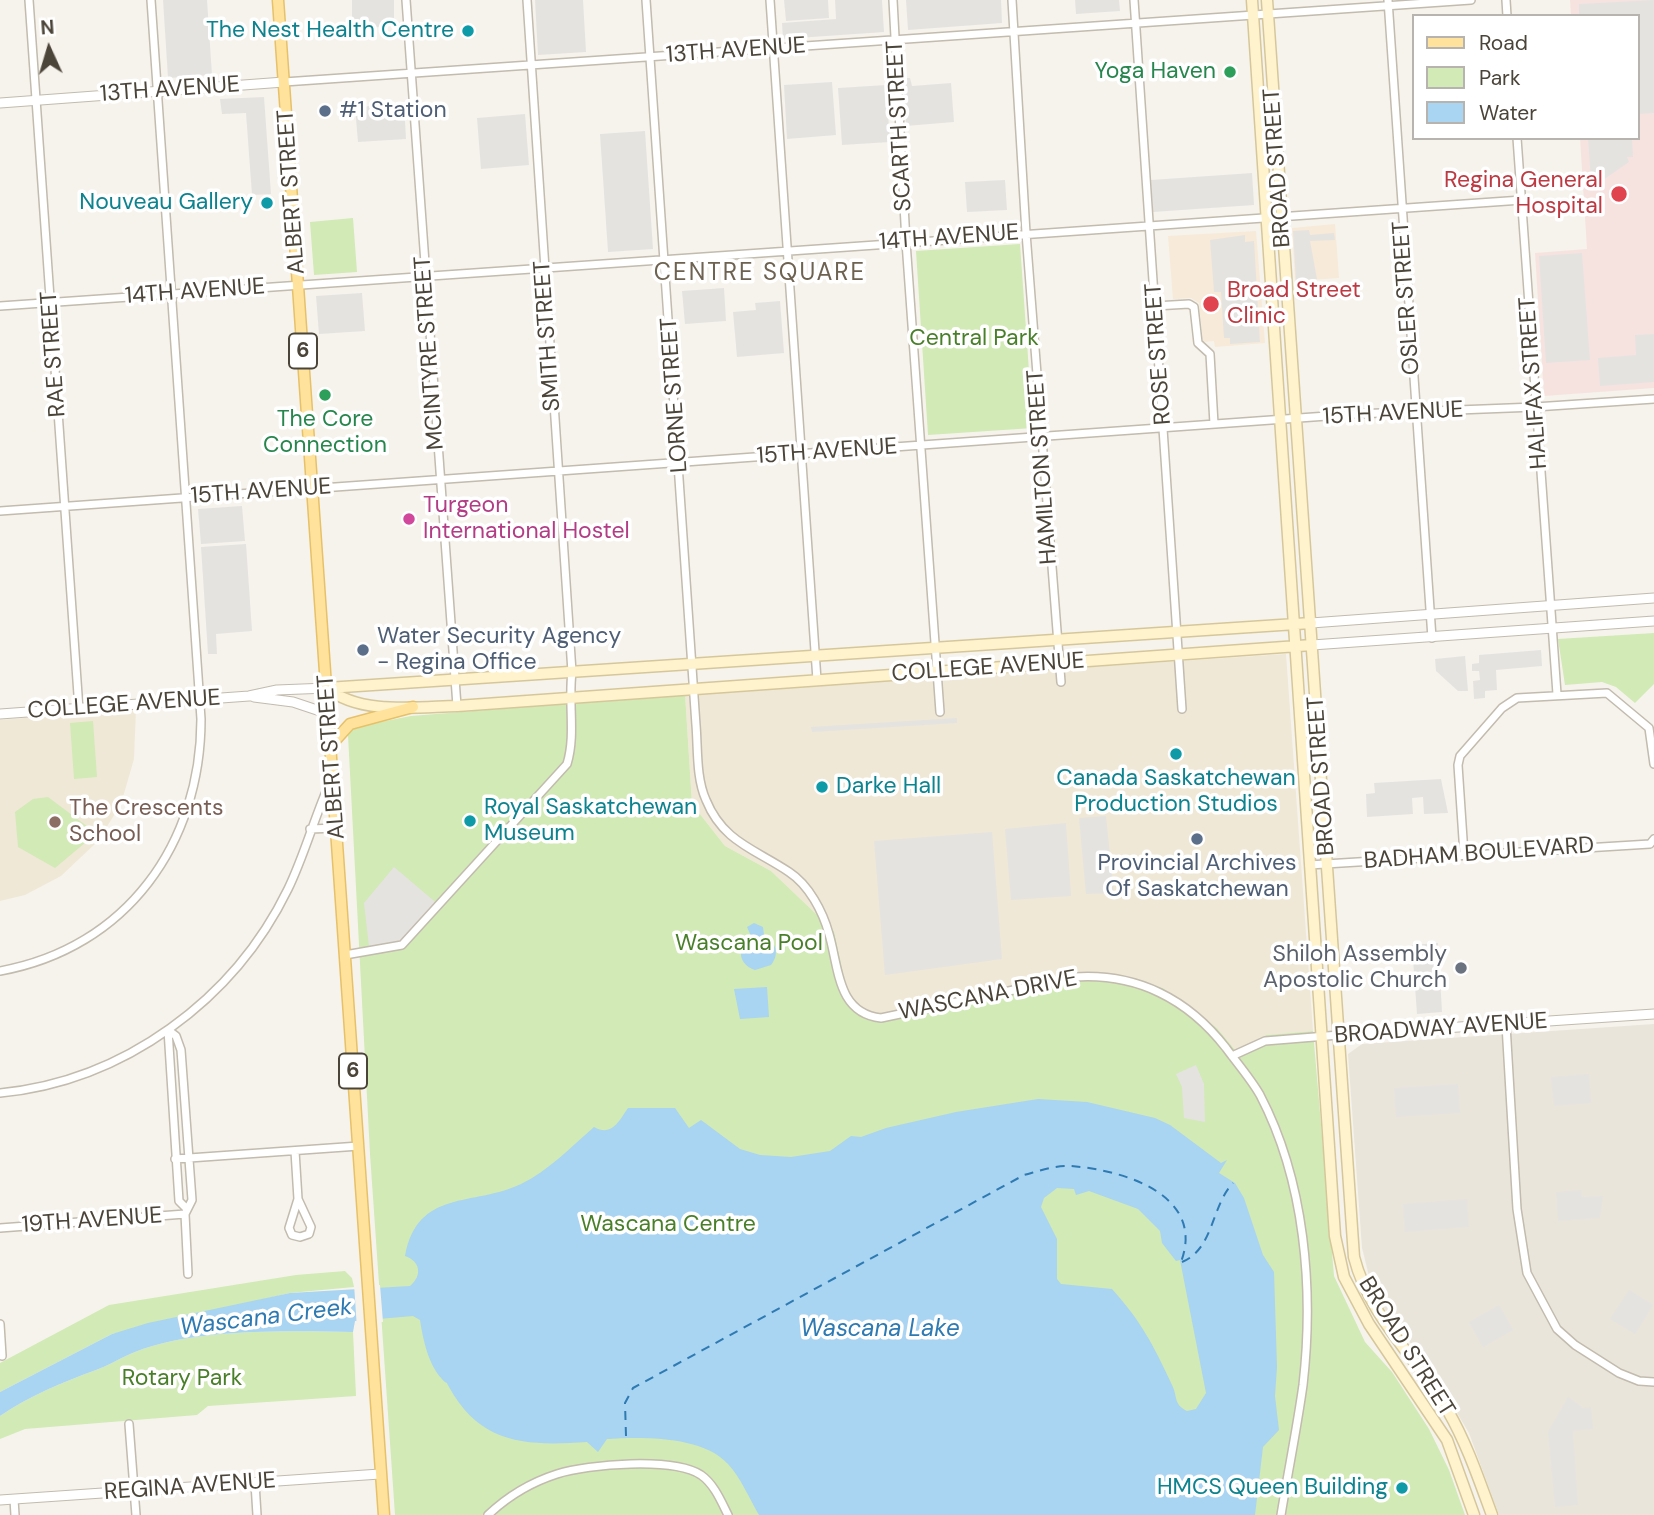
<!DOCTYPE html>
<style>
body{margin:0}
#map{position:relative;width:1654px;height:1515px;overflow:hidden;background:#f6f3ec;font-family:"DM Sans",sans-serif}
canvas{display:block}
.legend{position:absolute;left:1412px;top:14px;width:228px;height:126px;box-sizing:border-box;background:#fff;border:2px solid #b7b4b0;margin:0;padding:9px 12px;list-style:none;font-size:21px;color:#4b4439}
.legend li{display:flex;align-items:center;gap:14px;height:35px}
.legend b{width:35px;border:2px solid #b7b4b0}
.north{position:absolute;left:14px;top:14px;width:70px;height:70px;-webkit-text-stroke:5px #fff;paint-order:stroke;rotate:356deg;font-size:19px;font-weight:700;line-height:28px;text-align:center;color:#4b4439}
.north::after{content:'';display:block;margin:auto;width:24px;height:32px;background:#4b4439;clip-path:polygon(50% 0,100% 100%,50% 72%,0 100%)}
</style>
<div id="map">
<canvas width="1654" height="1515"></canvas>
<ul class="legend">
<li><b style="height:9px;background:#ffe39c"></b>Road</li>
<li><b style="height:19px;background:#d2eab5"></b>Park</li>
<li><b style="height:19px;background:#a9d4f2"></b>Water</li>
</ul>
<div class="north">N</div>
</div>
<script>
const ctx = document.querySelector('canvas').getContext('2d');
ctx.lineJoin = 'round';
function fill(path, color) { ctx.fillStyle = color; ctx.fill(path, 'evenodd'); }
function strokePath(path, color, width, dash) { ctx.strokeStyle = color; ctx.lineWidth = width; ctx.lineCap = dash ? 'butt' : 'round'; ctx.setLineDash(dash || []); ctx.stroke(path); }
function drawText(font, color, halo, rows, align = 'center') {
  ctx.font = font + ' "DM Sans",sans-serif'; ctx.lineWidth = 7; ctx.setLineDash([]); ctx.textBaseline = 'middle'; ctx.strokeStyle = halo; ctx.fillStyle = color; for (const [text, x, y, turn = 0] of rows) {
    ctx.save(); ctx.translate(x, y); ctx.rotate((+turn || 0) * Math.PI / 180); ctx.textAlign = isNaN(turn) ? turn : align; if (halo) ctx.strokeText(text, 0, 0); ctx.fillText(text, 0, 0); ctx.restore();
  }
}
const residential = new Path2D(`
 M1654,1024v491h-155l-30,-82 -35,-59 -54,-71 -11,-27 -7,-28 -14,-194 14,-10z`);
const commercial = new Path2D(`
 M1335,224l4,54 -44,3 -3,-53z
 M1256,231l9,112 -50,4 -1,-6 -11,1 -4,-39 -8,-5 -18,1 -5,-63z`);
const education = new Path2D(`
 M1286,654l27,377 -47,4 -30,16 -19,-23 -54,-40 -88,-14 -193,41 -14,-3 -10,-5 -12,-21 -12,-55 -63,-60 -46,-25 -33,-42 -7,-110z
 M136,709l-2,50 -13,45 -23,37 -37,35 -36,19 -25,6v-181z`);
const medical = new Path2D(`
 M1570,0h84v388l-110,8 -9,-143 52,-4 -7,-111h58v-122h-67z`);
const green = new Path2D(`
 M353,218l4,54 -43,3 -4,-53z
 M1020,244l13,184 -105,7 -12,-184z
 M1654,633v51l-19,19 -19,-16 -14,-5 -37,3 -7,-46z
 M685,694l7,110 33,42 46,25 63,60 12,55 12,21 24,8 171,-37 46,-5 64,15 54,40 19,23 30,-16 47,-4 21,245 31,66 27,30 37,57 20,41 16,45h-1070l-25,-361 -22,-419 7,-8 56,-11z
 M93,721l4,56 -23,2 -4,-56z
 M48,797l40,30 -2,15 -31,26 -37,-21 -3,-35 18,-13z
 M345,1271l7,7 2,9 -64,6 -178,41 -112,58v-29l109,-58 187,-30z
 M353,1332l3,64 -148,10 -11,9 -172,14 -25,10v-23c31,-21 61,-33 96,-46 14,-5 26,-13 39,-18 61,-24 152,-21 218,-20z`);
const parking = new Path2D(`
 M163,0h44l5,75 -44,3z
 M352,0h42v26l-42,3z
 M535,0h48l3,52 -48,3z
 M784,0h44l1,18 -43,3z
 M835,0h47l2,32 -101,7 -1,-16 54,-4z
 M906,0h95l1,23 -94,7z
 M1075,0h44l1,11 -44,3z
 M1654,0v113l-16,1v-98h-59v-12z
 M903,78h7l2,8 39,-3 3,39 -48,4z
 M832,82l4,53 -49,4 -3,-54z
 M886,85l4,57 -48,3 -4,-57z
 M264,97l7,97 -19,1 -6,-82 -24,1 -2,-15z
 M404,104l2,35 -48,3 -3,-35z
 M525,114l4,51 -48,4 -4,-51z
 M645,131l8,118 -45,3 -8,-118z
 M1588,138h44l1,19h-6l2,5 -26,18 -12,1z
 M1252,173l2,32 -101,7 -2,-32z
 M1005,180l2,30 -40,2 -2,-30z
 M1309,230l1,5 24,-2 1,7 -25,1 7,38 -21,2 -3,-50z
 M1245,235v7l9,-1 6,101 -30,2v-6h-6l-3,-46h-7l-4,-52z
 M1582,253l8,107 -44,3 -7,-107z
 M724,288l2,33 -41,3 -3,-33z
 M362,293l3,38 -46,3 -3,-38z
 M780,301l4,52 -47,4 -4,-45 23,-2 -1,-7z
 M1654,334v48l-54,4 -2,-28 38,-3 -1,-20z
 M242,506l3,35 -44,3 -3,-35z
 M246,544l6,87 -36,3 1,20h-9l-7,-107z
 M1541,650l1,16 -46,4 1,20 -12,1v7l-11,1 -1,-18 7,-1 -1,-9h-7v-7l7,-1v-8z
 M1465,656l3,35h-10l-22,-20 -1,-12z
 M957,718v5l-145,9 -1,-5z
 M1441,779l7,34 -24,1 -1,-17 -11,1 1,16 -46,3 -1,-23 9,-1 -1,-10z
 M1106,816l8,77 -28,1 -7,-76z
 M1066,823l5,73 -60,4 -6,-71z
 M992,832l10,127 -117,16 -11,-134z
 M394,867l46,39 -36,43 -34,6 -6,-52z
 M1438,943l4,69 -25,2 -5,-69z
 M1196,1065l8,19 1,38 -21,-4 -2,-31 -6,-13z
 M1589,1074l2,29 -37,3 -3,-29z
 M1458,1084l2,29 -64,4 -2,-29z
 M1581,1190l1,7 21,-1 -3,22 -42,3 -2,-29z
 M1467,1199l2,28 -64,5 -2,-28z
 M1629,1290l24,15 -18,29 -25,-15z
 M1499,1305l14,25 -30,17 -14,-25z
 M1568,1397l15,11 8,-1 2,22 -20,2 5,74 -23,2 -7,-75z`);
const water = new Path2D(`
 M754,923l9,4 1,8c12,7 16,19 7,30l-16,5c-18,-6 -18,-24 -4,-34l-4,-9z
 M767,987l2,30 -29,2 -6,-30z
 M1038,1099l49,3 68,16 15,7 51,38 6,-3 -8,13 16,10 9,15 19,57 11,17 3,95 -2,29 4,34 -16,17 -8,68h-496c-10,-17 -18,-37 -31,-51 -26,-29 -89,-27 -121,-25l-9,13 -11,-10c-60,4 -106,3 -138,-55 -4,-8 -1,-1 -7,-8 -14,-15 -19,-40 -22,-59l-7,-4 -58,5 -2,11c-66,-1 -157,-4 -218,20 -13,5 -25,13 -39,18 -35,13 -65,25 -96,46v-24l112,-58 36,-11 142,-30 120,-7c13,-11 10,-25 -5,-30 13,-68 68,-49 116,-72 27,-13 50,-37 73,-57 18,10 25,-6 34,-19h47l14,20 12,-8 39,29 20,6 31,2 39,-6 21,-15 10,1 25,-9 70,-16zM1057,1188l17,1 2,6 13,-4 49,18 22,22 2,12 14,18 4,-1 26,133 -10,16 -9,2c-14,-7 -9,-14 -15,-26 -18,-39 -31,-64 -60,-96l-51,-5 -4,-5v-40l-16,-32 3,-9z`);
const pier = new Path2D(`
 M354,1284l2,3 24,-2 3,37 -25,2 -1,5z`);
const ferry = new Path2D(`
 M1182,1262c32,-13 29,-56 51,-79
 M626,1436l-1,-33 8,-15 391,-213c15,-4 31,-10 47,-9 53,4 135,29 110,96`);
const minor = new Path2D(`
 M29,0l50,709
 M406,0l51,706
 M646,0l50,725c2,24 0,53 10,75 17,42 49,49 83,72 20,13 34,40 40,62 10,34 8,79 52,84l194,-41c62,-4 113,22 151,71 11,15 25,31 34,47 45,86 54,194 43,290 -6,43 -15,87 -22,130
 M770,0l47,680
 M893,0l13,242 34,470
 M1012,0l14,233 35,449
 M1134,0l48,709
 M1388,0l44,638
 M1506,0l1,16
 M284,82l1187,-82
 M1517,138l40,556
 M0,306l1522,-106
 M1155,306l34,-2 5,3 4,36 12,11 4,70
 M0,511l1355,-97 180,-7 119,-8
 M310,829l27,-1
 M1464,854l-6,-89 2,-9 42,-48 15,-10 90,-5 42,35 5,36
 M1309,865l341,-21 4,-5
 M345,955l57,-10 165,-181c9,-29 1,-61 5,-92l-45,-672
 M0,971c127,-23 201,-128 201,-252l-50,-719
 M1506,1025l11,184 10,64 30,56 18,16 44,28 20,8 15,1
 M168,1030l8,6 5,14 11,150 -7,14 3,60
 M168,1030l11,171 7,7
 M1232,1056l33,-15 74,-6
 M0,1093c124,-12 234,-93 288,-204 17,-35 27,-74 43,-109
 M295,1151l3,48 -9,29 3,7 8,2 9,-3 2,-7 -13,-28
 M175,1159l184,-13
 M0,1228l185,-14
 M0,1324l2,32
 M129,1424l7,91
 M255,1483l2,32
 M14,1499l1,16
 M488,1515c19,-18 44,-33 69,-41 32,-10 116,-17 144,1 13,9 20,26 27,40`);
const tertiary = new Path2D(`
 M0,103l284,-21
 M1311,623l343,-25
 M1312,645l342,-24
 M254,697l39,5 36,12
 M0,714l249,-18 28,-6 50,-2
 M1339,1035l315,-21
 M0,1500l380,-26`);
const secondary = new Path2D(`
 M1252,0l83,1236 9,41 25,47 78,116 27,75
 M1267,0l87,1257c15,60 64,102 94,154 19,33 31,69 44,104
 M327,688c33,27 89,19 130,18l855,-61
 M327,688l984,-65`);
const primary = new Path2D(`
 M278,0l106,1515
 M331,745l19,-21 63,-17`);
const markers = [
 [468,31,7,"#0f9aa8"],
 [1230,72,7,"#2e9e5b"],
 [325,111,7,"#5c6f8a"],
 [1619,194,9,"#e0444e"],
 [267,203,7,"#0f9aa8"],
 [1211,304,9,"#e0444e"],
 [325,395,7,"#2e9e5b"],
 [409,519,7,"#d1479c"],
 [363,650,7,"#5c6f8a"],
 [1176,754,7,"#0f9aa8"],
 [822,787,7,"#0f9aa8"],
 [470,821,7,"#0f9aa8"],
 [55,822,7,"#8d6e63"],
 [1197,839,7,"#5c6f8a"],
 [1461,968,7,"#6b7280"],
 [1402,1488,7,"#0f9aa8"]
];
const shields = [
 [303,351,28],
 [353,1071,28]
];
const shieldNames = [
 ["6",303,351],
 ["6",353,1071]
];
const cultureNames = [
 ["The Nest Health Centre",454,31],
 ["Nouveau Gallery",253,203],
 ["Canada Saskatchewan",1176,779,"center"],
 ["Production Studios",1176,805,"center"],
 ["Darke Hall",836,787,"left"],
 ["Royal Saskatchewan",484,808,"left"],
 ["Museum",484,834,"left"],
 ["HMCS Queen Building",1388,1488]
];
const streetNames = [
 ["13TH AVENUE",736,51,-4],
 ["13TH AVENUE",170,90,-4],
 ["SCARTH STREET",900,126,-93],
 ["BROAD STREET",1278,168,-94],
 ["ALBERT STREET",292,192,-94],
 ["14TH AVENUE",949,238,-4],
 ["14TH AVENUE",195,292,-4],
 ["OSLER STREET",1407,298,-94],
 ["SMITH STREET",548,336,-94],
 ["MCINTYRE STREET",430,353,-94],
 ["RAE STREET",54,354,-94],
 ["ROSE STREET",1159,354,-94],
 ["HALIFAX STREET",1534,383,-94],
 ["LORNE STREET",675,395,-94],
 ["15TH AVENUE",1393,414,-3],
 ["15TH AVENUE",827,452,-4],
 ["HAMILTON STREET",1043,467,-94],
 ["15TH AVENUE",261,492,-4],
 ["COLLEGE AVENUE",988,668,-4],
 ["COLLEGE AVENUE",124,705,-4],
 ["ALBERT STREET",332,757,-94],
 ["BROAD STREET",1322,776,-94],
 ["BADHAM BOULEVARD",1479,854,-4],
 ["WASCANA DRIVE",988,996,-11],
 ["BROADWAY AVENUE",1441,1029,-4],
 ["19TH AVENUE",92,1221,-4],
 ["BROAD STREET",1406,1347,58],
 ["REGINA AVENUE",190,1487,-4]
];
const leisureNames = [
 ["Yoga Haven",1216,72],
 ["The Core",325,420,"center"],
 ["Connection",325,446,"center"]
];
const serviceNames = [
 ["#1 Station",339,111],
 ["Water Security Agency",377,637],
 ["- Regina Office",377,663],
 ["Provincial Archives",1197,864,"center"],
 ["Of Saskatchewan",1197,890,"center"]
];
const healthNames = [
 ["Regina General",1603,181],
 ["Hospital",1603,207],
 ["Broad Street",1227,291,"left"],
 ["Clinic",1227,317,"left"]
];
const parkNames = [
 ["Central Park",974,339],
 ["Wascana Pool",749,944],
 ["Wascana Centre",668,1225],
 ["Rotary Park",182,1379]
];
const hotelNames = [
 ["Turgeon",423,506],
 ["International Hostel",423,532]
];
const educationNames = [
 ["The Crescents",69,809],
 ["School",69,835]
];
const worshipNames = [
 ["Shiloh Assembly",1447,955],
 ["Apostolic Church",1447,981]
];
const neighbourhoodNames = [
 ["CENTRE SQUARE",760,274]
];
const waterNames = [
 ["Wascana Creek",266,1318,-7],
 ["Wascana Lake",880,1330]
];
fill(residential, '#eae5da');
fill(commercial, '#f7ead8');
fill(education, '#efe8d6');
fill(medical, '#f6e3e0');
fill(green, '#d2eab5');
fill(parking, '#e5e3e0');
fill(water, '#a9d4f2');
fill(pier, '#f6f3ec');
strokePath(ferry, '#2e7ab2', 2, [9, 7]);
strokePath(minor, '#c2bbae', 10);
strokePath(tertiary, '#c2bbae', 11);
strokePath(secondary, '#d6c79b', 13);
strokePath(primary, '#e6c16a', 13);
strokePath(minor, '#fff', 7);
strokePath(tertiary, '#fff', 9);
strokePath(secondary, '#fff3cd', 10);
strokePath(primary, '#ffe39c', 10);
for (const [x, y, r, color] of markers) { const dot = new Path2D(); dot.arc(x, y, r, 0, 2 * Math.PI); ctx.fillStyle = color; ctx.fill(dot); strokePath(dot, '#fff', 2.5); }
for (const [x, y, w] of shields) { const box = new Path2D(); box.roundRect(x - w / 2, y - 17.5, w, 35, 5); ctx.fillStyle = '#fff'; ctx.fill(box); strokePath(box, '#4b4439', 2); }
drawText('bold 21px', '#4b4439', null, shieldNames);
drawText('23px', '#0d838f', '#fff', cultureNames, 'right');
drawText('23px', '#4b4439', '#fff', streetNames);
drawText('23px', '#27864d', '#fff', leisureNames, 'right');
drawText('23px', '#4e5e75', '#fff', serviceNames, 'left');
drawText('23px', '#be3a42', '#fff', healthNames, 'right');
drawText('23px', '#4a7f2a', '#fff', parkNames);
drawText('23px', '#b23c85', '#fff', hotelNames, 'left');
drawText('23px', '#785e54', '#fff', educationNames, 'left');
drawText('23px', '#5b616d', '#fff', worshipNames, 'right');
ctx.letterSpacing = '2px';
drawText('24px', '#6e6250', '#fff', neighbourhoodNames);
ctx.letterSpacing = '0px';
drawText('italic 24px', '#2e7ab2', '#fff', waterNames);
</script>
